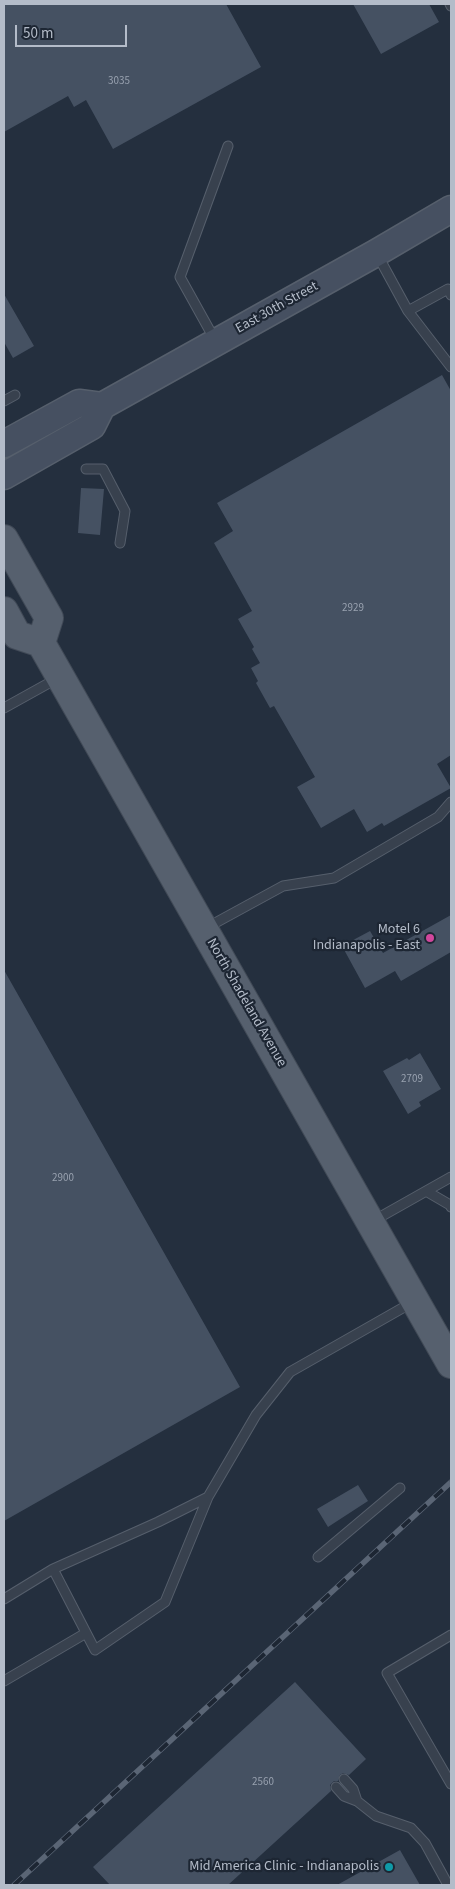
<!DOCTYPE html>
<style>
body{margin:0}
#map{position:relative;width:455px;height:1889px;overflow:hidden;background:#242f3e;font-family:"Source Sans 3",sans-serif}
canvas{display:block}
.frame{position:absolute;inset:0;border:5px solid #b4bcc9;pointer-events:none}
.scale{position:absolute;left:15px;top:25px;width:112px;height:22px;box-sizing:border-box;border:2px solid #b4bcc9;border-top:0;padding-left:6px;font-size:15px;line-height:18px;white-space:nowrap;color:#b4bcc9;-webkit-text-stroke:4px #1d2633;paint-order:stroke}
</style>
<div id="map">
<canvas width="455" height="1889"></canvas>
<div class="frame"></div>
<div class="scale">50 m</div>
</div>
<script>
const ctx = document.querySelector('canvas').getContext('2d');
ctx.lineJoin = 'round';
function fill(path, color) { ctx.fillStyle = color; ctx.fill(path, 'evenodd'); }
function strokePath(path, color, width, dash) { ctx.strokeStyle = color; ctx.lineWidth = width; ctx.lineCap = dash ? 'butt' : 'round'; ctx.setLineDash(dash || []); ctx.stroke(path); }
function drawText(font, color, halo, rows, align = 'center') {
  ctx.font = font + ' "Source Sans 3",sans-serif'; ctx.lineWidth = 4.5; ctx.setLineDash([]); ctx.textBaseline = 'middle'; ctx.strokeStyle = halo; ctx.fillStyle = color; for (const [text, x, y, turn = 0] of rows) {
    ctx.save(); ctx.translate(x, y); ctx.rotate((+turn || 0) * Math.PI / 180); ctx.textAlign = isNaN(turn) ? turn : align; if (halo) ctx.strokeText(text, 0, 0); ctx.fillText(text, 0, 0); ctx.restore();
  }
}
const building = new Path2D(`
 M4,4h222l35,63 -148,82 -27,-49 -12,7 -6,-11 -64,36z
 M353,4h76l10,18 -58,32z
 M4,294l30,52 -21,12 -9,-16z
 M442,375l9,16v364l-14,9 14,24 -67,38 -2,-3 -15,9 -13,-23 -33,19 -24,-41 18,-10 -41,-71 -4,2 -14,-25 2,-2 -7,-13 9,-5 -8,-14 2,-2 -16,-28 14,-8 -38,-68 19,-12 -16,-28z
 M81,488l23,1 -4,46 -22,-2z
 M451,915v37l-50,29 -6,-10 -30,17 -23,-42 28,-15 13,22z
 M4,970l236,417 -236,134z
 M420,1053l21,36 -22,13 2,4 -13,8 -25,-43 24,-13 2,2z
 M358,1485l10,16 -40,26 -11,-18z
 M295,1682l71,77 -17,16 -6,-2 -3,2 -2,6h-4l-4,4 1,6 -103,94h-118l-17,-18z
 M400,1850l20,35h-83z`);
const lane = new Path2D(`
 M450,4l1,2
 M378,256l30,55 43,56
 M408,311l40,-22 3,6
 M215,340l-35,-63 48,-131
 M4,401l11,-6
 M86,469h17l22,42 -5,32
 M4,708l54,-30
 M206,928l77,-42 51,-8 104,-61 13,-15
 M426,1191l24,14 1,2
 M373,1221l78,-44
 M208,1497l-50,25 -105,47 42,81 70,-48 43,-105 48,-82 34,-43 123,-70
 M318,1557l82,-69
 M4,1599l49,-30
 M451,1635l-64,38 64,111
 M4,1681l82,-48
 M344,1779l9,10 4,12
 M336,1787l8,9 13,5 19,15 35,12 14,15 23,42`);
const secondary = new Path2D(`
 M4,444l75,-41 23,3
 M4,476l88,-50 10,-20 274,-153 75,-44`);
const primary = new Path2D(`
 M4,539l45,79 -8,25
 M4,611l13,24 24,8 410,721`);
const rail = new Path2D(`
 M14,1885l437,-403`);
const markers = [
 [430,938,5,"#d1479c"],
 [389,1867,5,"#0f9aa8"]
];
const numberNames = [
 ["3035",119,82],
 ["2929",353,609],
 ["2709",412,1080],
 ["2900",63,1179],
 ["2560",263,1783]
];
const streetNames = [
 ["East 30th Street",277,308,-29],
 ["North Shadeland Avenue",246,1003,60]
];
const poiNames = [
 ["Motel 6",420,930],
 ["Indianapolis - East",420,946],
 ["Mid America Clinic - Indianapolis",379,1867]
];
fill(building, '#455162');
strokePath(lane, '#565f6c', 11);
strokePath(secondary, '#565f6c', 29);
strokePath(primary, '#414a57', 30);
strokePath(lane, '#38414e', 9);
strokePath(secondary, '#465061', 26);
strokePath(primary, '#56606e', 28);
strokePath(rail, '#5a6575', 5.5);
strokePath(rail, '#1d2633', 4, [11]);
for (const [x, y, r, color] of markers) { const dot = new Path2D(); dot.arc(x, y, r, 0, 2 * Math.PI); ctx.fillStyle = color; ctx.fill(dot); strokePath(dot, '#1d2633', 2); }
drawText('11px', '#98a1af', null, numberNames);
drawText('14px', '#b4bcc9', '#1d2633', streetNames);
drawText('14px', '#b4bcc9', '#1d2633', poiNames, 'right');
</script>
